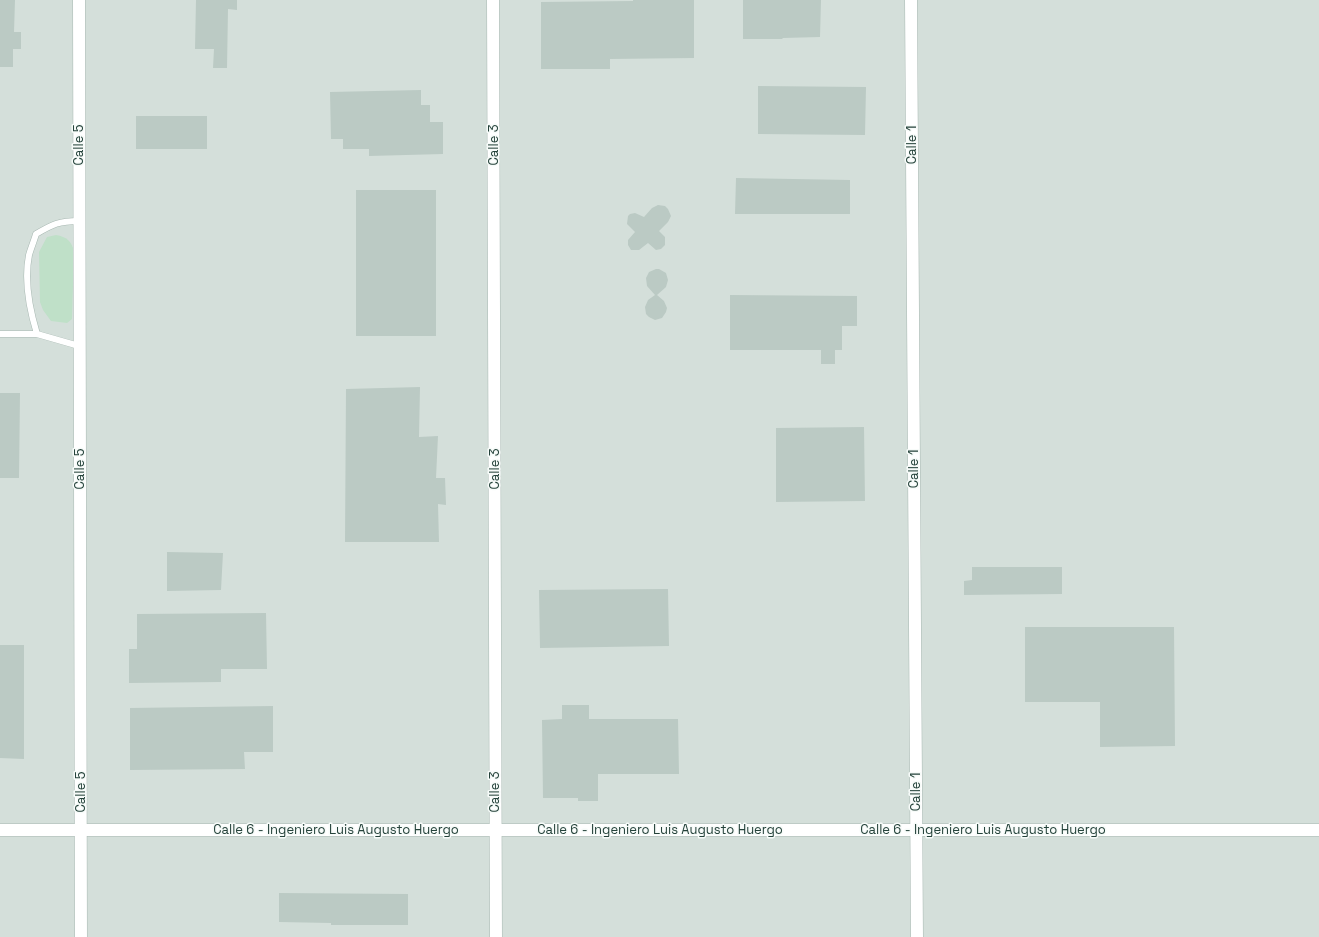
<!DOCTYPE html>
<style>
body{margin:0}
canvas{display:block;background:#e6efeb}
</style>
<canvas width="1319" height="937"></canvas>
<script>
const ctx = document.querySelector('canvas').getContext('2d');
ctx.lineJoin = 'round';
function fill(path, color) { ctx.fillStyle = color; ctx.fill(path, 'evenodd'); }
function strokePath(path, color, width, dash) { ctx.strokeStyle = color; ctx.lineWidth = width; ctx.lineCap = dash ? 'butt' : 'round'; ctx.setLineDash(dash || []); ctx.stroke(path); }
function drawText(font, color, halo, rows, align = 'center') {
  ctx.font = font + ' "Space Grotesk",sans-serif'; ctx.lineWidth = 3; ctx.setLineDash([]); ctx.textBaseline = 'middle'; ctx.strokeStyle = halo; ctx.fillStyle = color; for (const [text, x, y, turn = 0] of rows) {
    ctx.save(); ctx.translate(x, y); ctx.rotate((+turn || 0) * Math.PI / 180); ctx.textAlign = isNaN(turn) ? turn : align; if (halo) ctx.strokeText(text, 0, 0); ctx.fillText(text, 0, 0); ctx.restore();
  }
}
const built = new Path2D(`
 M0,0h1319v937h-1319z`);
const green = new Path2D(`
 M56,235c11,2 15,6 18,16l-2,68 -5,4 -16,-2 -8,-11 -3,-8 -1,-50 8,-15z`);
const building = new Path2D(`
 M0,0h15l-1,32h7v17h-8v18h-13z
 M196,0h41v10l-9,-1 -1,59h-14l1,-19h-19z
 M633,0h61v58l-84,1v10h-69v-67l92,-1z
 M743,0h78l-1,37 -37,1 -1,1h-39z
 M758,86l108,1 -1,48 -107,-1z
 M421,90v15h9v17h13v32l-74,2v-7h-26v-10h-12l-1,-47z
 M136,116h71v33h-71z
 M736,178l114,2v34h-115z
 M356,190h80v146h-80z
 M658,205l7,1 3,3 3,7 -3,6 -9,9 6,6v8l-4,4 -5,1 -8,-7 -9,7h-8l-3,-5v-5l7,-8 -8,-8 1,-8 2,-2 5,-1 9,4 8,-9z
 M656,269h3l7,4 2,7 -2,7 -9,8 7,6 3,7 -1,4 -4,6 -7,2 -6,-3 -3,-3 -1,-7 3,-7 7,-5 -8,-9 -1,-8 3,-6z
 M730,295l127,1v30h-15v24h-7v14h-14v-14h-91z
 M420,387l-1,50 19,-1 -2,42h9l1,27 -8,-1 1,38h-94l1,-153z
 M0,393h20l-1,85h-19z
 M864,427l1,74 -89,1v-74z
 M167,552l56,1 -2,37 -54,1z
 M972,567h90v27l-98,1v-14l8,-1z
 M668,589l1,57 -129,2 -1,-58z
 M266,613l1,56h-46v13l-92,1v-34h8v-35z
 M1025,627h149l1,119 -75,1v-45h-75z
 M0,645h24v114l-24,-1z
 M562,705h27v14h89l1,55h-81v27h-20v-3h-35l-1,-78 20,-1z
 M273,706v46h-29l1,17 -115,1v-62z
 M279,893l129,1v31h-77v-2l-52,-1z`);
const service = new Path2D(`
 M0,334h37l42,12
 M37,334c-7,-23 -13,-54 -8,-79 2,-7 5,-14 7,-21 17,-10 23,-13 43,-13`);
const minor = new Path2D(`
 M79,0l2,937
 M493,0l3,937
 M911,0l6,937
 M0,830h1319`);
const streetNames = [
 ["Calle 5",79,145,-90],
 ["Calle 3",494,145,-90],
 ["Calle 1",912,145,-90],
 ["Calle 5",80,469,-90],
 ["Calle 3",495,469,-90],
 ["Calle 1",914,469,-90],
 ["Calle 5",81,792,-90],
 ["Calle 3",495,792,-90],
 ["Calle 1",916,792,-90],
 ["Calle 6 - Ingeniero Luis Augusto Huergo",336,830],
 ["Calle 6 - Ingeniero Luis Augusto Huergo",660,830],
 ["Calle 6 - Ingeniero Luis Augusto Huergo",983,830]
];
fill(built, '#d4dfda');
fill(green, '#bfe0c8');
fill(building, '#bbcac4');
strokePath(service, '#a8b8b2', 7);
strokePath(minor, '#a8b8b2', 13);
strokePath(service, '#fff', 6);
strokePath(minor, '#fff', 12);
drawText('13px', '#24423a', '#f7fbf9', streetNames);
</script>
